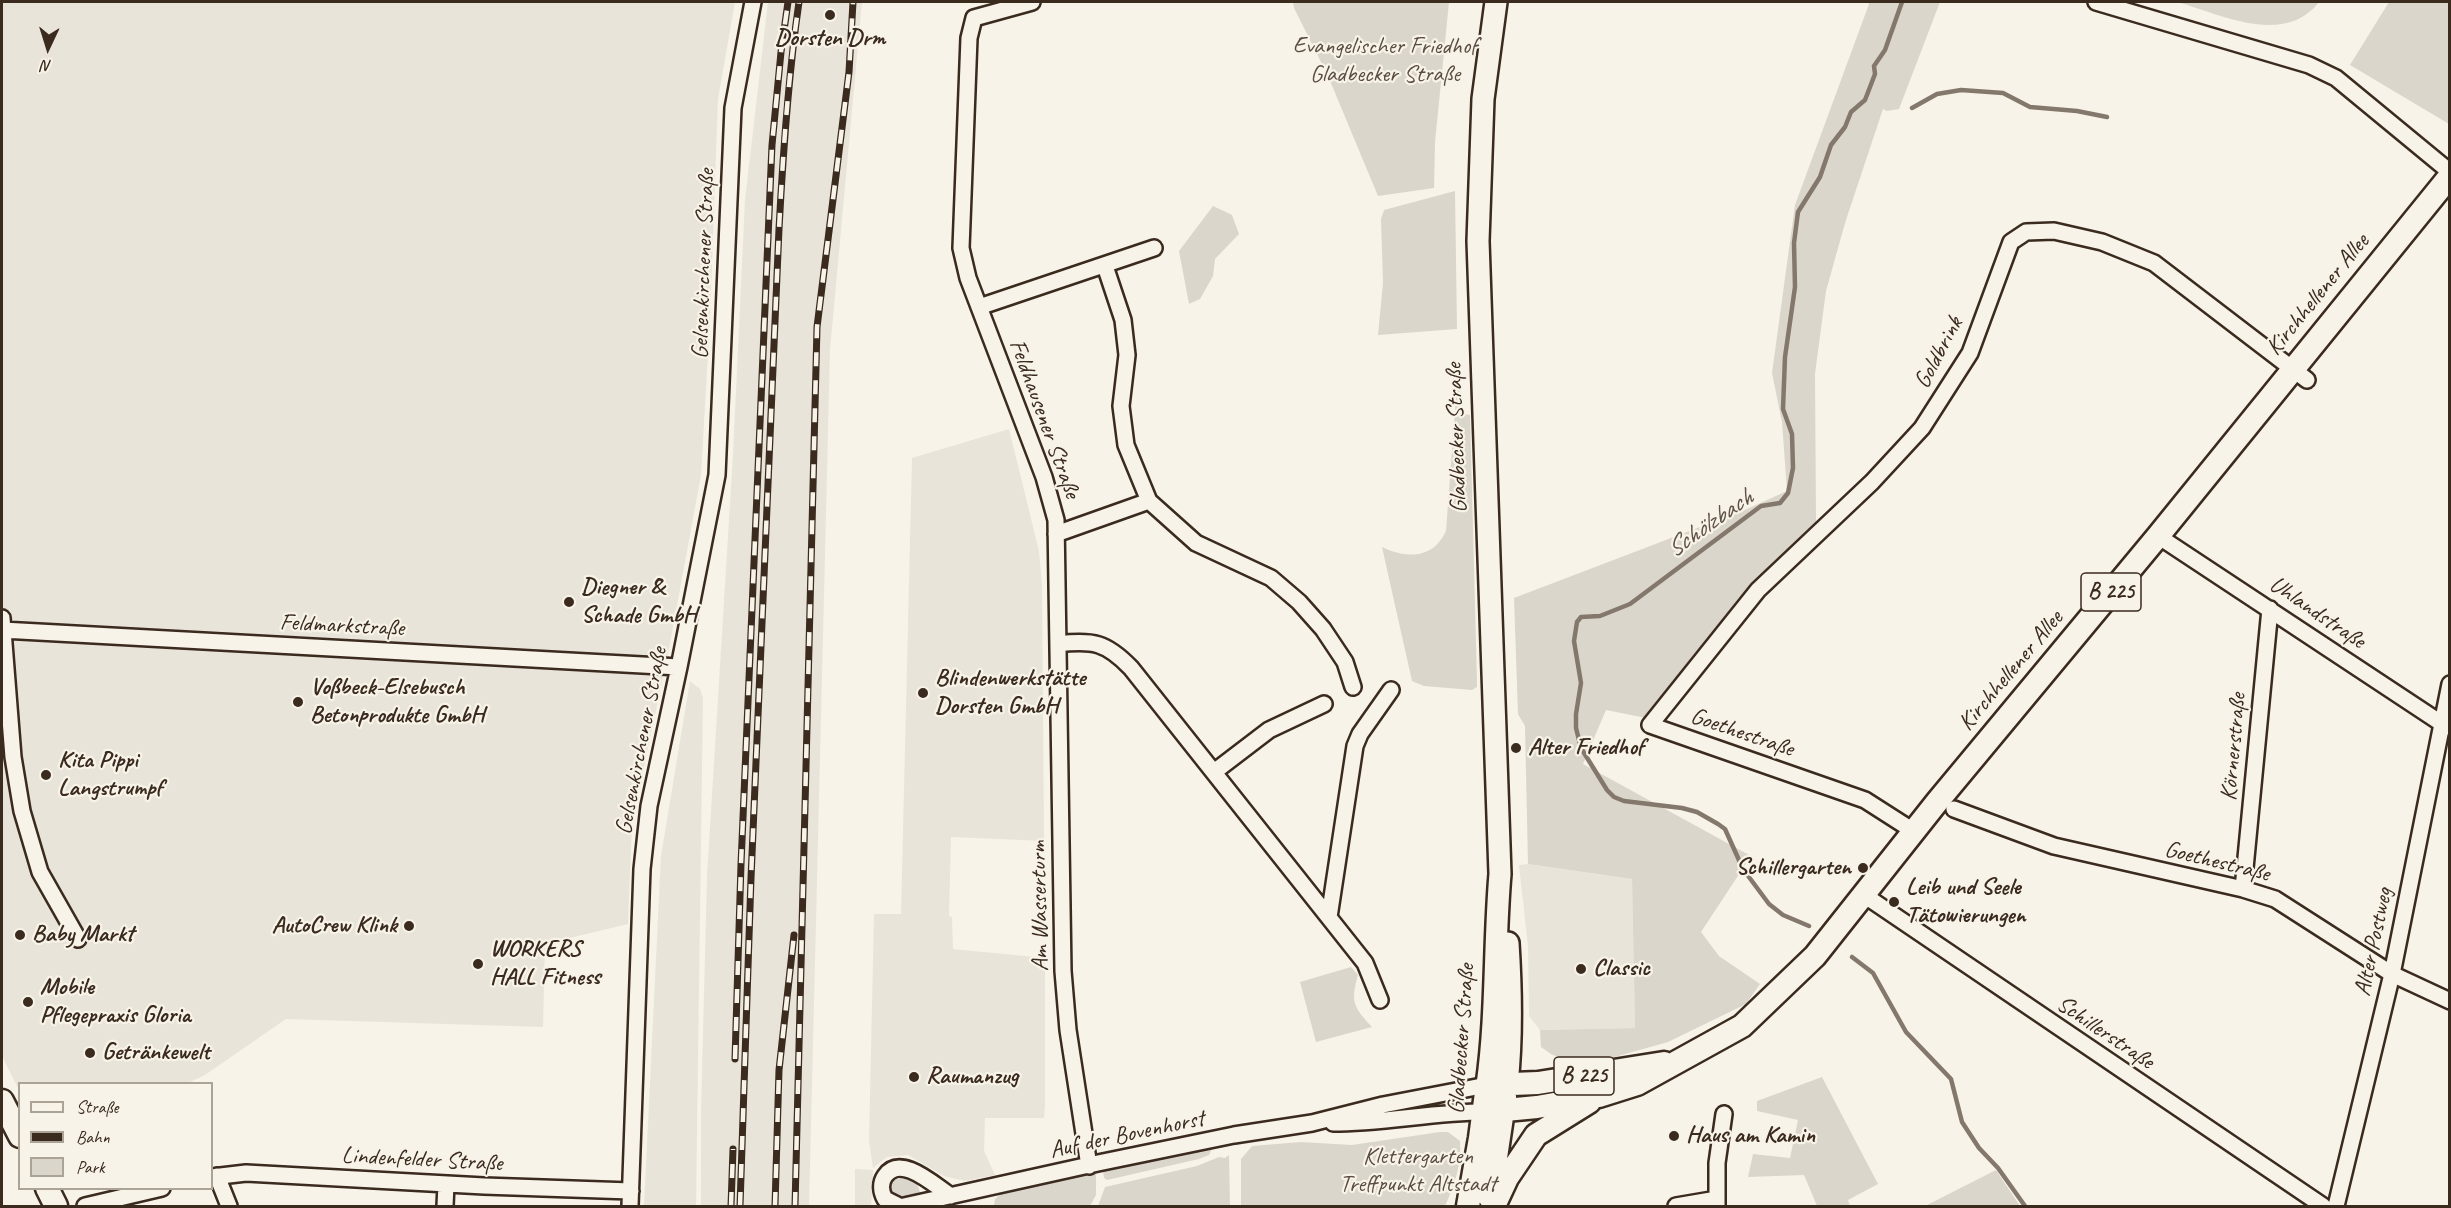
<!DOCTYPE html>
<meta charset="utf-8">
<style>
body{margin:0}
#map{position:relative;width:2451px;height:1208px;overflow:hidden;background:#f7f3e8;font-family:Caveat,sans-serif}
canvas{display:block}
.frame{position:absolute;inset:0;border:3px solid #3b2a1e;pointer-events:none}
.legend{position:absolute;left:18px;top:1082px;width:195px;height:108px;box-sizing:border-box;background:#f7f3e8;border:2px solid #aca397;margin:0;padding:8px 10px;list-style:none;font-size:18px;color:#3b2a1e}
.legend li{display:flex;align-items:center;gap:12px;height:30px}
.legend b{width:30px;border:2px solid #aca397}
.north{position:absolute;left:18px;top:18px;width:60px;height:60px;-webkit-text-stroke:4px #f7f3e8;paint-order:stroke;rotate:184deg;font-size:16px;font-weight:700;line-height:24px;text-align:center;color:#3b2a1e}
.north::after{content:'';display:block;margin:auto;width:21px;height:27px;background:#3b2a1e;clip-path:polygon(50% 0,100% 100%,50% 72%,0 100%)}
</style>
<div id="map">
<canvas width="2451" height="1208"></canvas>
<div class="frame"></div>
<ul class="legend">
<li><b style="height:8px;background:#f7f3e8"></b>Straße</li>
<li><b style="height:8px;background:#3b2a1e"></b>Bahn</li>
<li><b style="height:16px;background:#dbd6cb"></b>Park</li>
</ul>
<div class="north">N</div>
</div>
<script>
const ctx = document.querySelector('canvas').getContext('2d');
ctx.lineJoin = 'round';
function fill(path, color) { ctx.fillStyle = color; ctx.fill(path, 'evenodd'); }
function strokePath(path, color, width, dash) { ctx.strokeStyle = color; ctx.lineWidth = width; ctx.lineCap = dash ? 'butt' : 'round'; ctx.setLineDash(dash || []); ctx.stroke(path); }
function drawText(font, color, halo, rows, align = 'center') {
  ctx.font = font + ' Caveat,sans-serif'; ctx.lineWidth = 4.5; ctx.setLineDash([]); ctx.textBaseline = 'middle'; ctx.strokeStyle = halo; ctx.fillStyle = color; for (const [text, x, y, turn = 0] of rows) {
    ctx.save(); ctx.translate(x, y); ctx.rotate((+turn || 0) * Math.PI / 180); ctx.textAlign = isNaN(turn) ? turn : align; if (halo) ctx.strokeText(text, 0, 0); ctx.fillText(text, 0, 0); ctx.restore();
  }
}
const built = new Path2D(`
 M2,2h733l-17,97 -8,220 -9,156 -32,174 -37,174 -4,101 -83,20 -2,83 -257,-8 -81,56 -17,8 -168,1 -1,6 -17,-34z
 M768,2h94l-32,348 -21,856h-108v-95l6,-235 26,-421 12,-255z
 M1009,429l30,122 3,34 2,256 -93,-4 -2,79 3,1 1,32 92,9v149l-1,11h-59l-1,33 11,24 -30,6 -21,-5 -36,-21 -21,2 -14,11 -4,-27 5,-227h27l11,-456z
 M690,681l10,8 3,9 -7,508h-52l17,-350z
 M1528,864l104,15 3,149 -95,2 -11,-14 -1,-69 -9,-82z
 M855,1169l18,1 -2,36h-16z`);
const green = new Path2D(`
 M1293,2h156l-14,140 -1,46 -56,8 -50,-120 -34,-68z
 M1867,2h73l-41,107 -12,2 -4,-2 -38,114 -19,68 -11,83 1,148c-65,57 -116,128 -170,196l-40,-8 -23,54 168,92 -50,76 18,24 41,28 -14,20 -78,38 -57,16 -33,8 -27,-12 -10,-7 -1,-17 95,-2 -3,-149 -104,-15 -3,-138 -7,-12 -4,-116 233,-89 40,-18 -5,-69 -10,-49 23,-168 74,-201z
 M2177,2h142c-35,45 -99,12 -142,0z
 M2389,2h60v122l-99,-59z
 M1455,191l2,138 -79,6 5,-52 -2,-64 3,-9z
 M1213,206l19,9 7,19 -24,25 -2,17 -13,23 -11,5 -10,-53z
 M1458,369l3,44 9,2 7,267v5l-5,3 -48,-4 -12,-5 -30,-134c25,12 51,12 64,-16z
 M1351,967l7,8c-8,28 -4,32 14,52l-56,15 -16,-60z
 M1822,1077l56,107 -30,16 2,6h-33l-13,-31 -56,2 5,-23 37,4 8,-38 -41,-9v-10z
 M1440,1132h8l12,9c2,23 -6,45 -15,65h-204v-47l11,-13 49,-4 51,3z
 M1213,1147l-4,8 -10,4 -92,21 -3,-2 -1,-7z
 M1229,1155l1,51h-132l7,-19 92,-21 22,-9 6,1z
 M1996,1170l24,36h-95z
 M1096,1173v22l-6,11h-96l1,-7 7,-6z
 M896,1176l8,1 13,7 3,8c-9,8 -19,7 -29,3l-2,-11z`);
const stream = new Path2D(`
 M1912,108l25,-14 24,-4 42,3 27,14 47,4 30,6
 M1809,926l-26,-11 -14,-11 -26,-35 -18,-40 -7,-5 -21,-12 -15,-4 -58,-7 -10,-4 -7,-7 -26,-42 -5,-20v-14l5,-31 -7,-42 3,-19 4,-5 19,-1 30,-12 131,-98 19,-3 8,-10 5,-25 -1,-34 -9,-25 2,-52 10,-70 -1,-44 4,-31 22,-35 11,-32 14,-18 6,-15 14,-12 10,-26 -1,-8 11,-16 17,-48
 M1852,957l21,16 33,59 45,47 11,43 17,26 19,20 27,38`);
const minor = new Path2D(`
 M1032,2l-58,16 -5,20 -8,210 7,30 76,199 12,43 7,451 5,59 21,136
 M2096,2l213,63 27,13 114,94
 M1105,266l18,54 4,35 -6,51 5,39 23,56 47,42 75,35 28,24 24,27 22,33 8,25
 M979,307l175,-59
 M1056,534l93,-33
 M2158,536l289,191
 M2,618l11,139 9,54 18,61 38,67
 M2,630l677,37
 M1058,644c35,-4 48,-2 73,24l234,295 15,37
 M1214,772l55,-42 55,-26
 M1954,809l100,37 189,43 32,10 117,75 58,27
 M1915,832l-50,-32 -215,-75 108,-135 114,-108 50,-54 48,-75 41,-111 15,-10 28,-1 48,11 52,21 153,117
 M2243,889l27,-280
 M1864,895l459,311
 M1329,917l26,-171 5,-12 31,-44
 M1333,1123c51,0 101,-11 151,-11
 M217,1176l12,30
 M212,1177l34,-4 238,13 147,5
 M85,1206l77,-18
 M445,1206l1,-22
 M630,1206l12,-337 7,-63 30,-139 38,-192 16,-367 20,-106
 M899,1206l-14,-7c-4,-7 -5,-16 0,-23 16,-23 50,10 66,20
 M904,1206l194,-43 136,-28 78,-12 71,-18 104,-20
 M1676,1206l41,-7
 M1717,1206v-43l7,-49
 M2336,1206l56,-232 58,-290`);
const secondary = new Path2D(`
 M1507,1084c5,-47 4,-94 1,-141
 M1487,1085c10,-70 7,-141 13,-211l-22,-633 5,-142 13,-97`);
const primary = new Path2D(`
 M2,1101l18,35
 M1484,1112l53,-5 62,-11 38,-12 105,-58 73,-70 122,-154 221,-266 292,-360
 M47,1188l9,18
 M1490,1198l15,-101
 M1468,1206l12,-68 7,-53 51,-2 126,-20
 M1494,1206l13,-28 29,-43 53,-33`);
const rail = new Path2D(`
 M735,1059l6,-195 31,-719 9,-93 7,-50
 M731,1206l2,-57
 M740,1206l11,-328 28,-649c4,-76 9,-152 20,-227
 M775,1206l4,-136 15,-135
 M795,1206l22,-879 32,-255 4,-70`);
const markers = [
 [830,15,6,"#3b2a1e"],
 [569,602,6,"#3b2a1e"],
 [923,693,6,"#3b2a1e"],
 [298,702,6,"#3b2a1e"],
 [1516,748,6,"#3b2a1e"],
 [46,775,6,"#3b2a1e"],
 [1863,868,6,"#3b2a1e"],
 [1894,902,6,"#3b2a1e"],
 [409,926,6,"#3b2a1e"],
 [20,935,6,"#3b2a1e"],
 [478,964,6,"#3b2a1e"],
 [1581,969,6,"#3b2a1e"],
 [28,1002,6,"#3b2a1e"],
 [90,1053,6,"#3b2a1e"],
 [914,1077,6,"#3b2a1e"],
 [1674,1136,6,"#3b2a1e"]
];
const shields = [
 [2111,592,60],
 [1584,1076,60]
];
const shieldNames = [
 ["B 225",2111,592],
 ["B 225",1584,1076]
];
const poiNames = [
 ["Dorsten Drm",830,39,"center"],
 ["Diegner &",581,588],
 ["Schade GmbH",581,616],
 ["Blindenwerkstätte",935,679],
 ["Dorsten GmbH",935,707],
 ["Voßbeck-Elsebusch",310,688],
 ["Betonprodukte GmbH",310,716],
 ["Alter Friedhof",1528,748],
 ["Kita Pippi",58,761],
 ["Langstrumpf",58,789],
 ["Schillergarten",1851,868,"right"],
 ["Leib und Seele",1906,888],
 ["Tätowierungen",1906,916],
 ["AutoCrew Klink",397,926,"right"],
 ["Baby Markt",32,935],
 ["WORKERS",490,950],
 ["HALL Fitness",490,978],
 ["Classic",1593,969],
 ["Mobile",40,988],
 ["Pflegepraxis Gloria",40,1016],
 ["Getränkewelt",102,1053],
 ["Raumanzug",926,1077],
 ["Haus am Kamin",1686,1136]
];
const parkNames = [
 ["Evangelischer Friedhof",1385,47],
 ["Gladbecker Straße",1385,75],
 ["Klettergarten",1418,1157],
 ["Treffpunkt Altstadt",1418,1185]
];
const streetNames = [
 ["Gelsenkirchener Straße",704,264,-88],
 ["Kirchhellener Allee",2318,295,-51],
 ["Goldbrink",1939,353,-62],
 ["Feldhausener Straße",1044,419,70],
 ["Gladbecker Straße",1457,438,-92],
 ["Uhlandstraße",2317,613,34],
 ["Feldmarkstraße",342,626,3],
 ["Kirchhellener Allee",2011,671,-50],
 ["Goethestraße",1742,733,19],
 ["Gelsenkirchener Straße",642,741,-79],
 ["Körnerstraße",2234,747,-85],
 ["Goethestraße",2217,862,14],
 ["Am Wasserturm",1040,906,-91],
 ["Alter Postweg",2374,942,-78],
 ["Schillerstraße",2105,1033,34],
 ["Gladbecker Straße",1462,1039,-86],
 ["Auf der Bovenhorst",1127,1135,-12],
 ["Lindenfelder Straße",422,1160,3]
];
const waterNames = [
 ["Schölzbach",1710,524,-35]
];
fill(built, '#e9e4d9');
fill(green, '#dbd6cb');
strokePath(stream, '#84786c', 4.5);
strokePath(minor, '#3b2a1e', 20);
strokePath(secondary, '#3b2a1e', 26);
strokePath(primary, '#3b2a1e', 27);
strokePath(minor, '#f7f3e8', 15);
strokePath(secondary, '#f7f3e8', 21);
strokePath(primary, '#f7f3e8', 22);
strokePath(rail, '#3b2a1e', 7);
strokePath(rail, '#f7f3e8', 4.5, [14]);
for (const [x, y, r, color] of markers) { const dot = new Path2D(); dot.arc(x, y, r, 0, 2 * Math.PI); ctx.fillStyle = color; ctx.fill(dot); strokePath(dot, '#f7f3e8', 2); }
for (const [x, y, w] of shields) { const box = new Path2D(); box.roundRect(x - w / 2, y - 19, w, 38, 4.5); ctx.fillStyle = '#f7f3e8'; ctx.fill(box); strokePath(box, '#3b2a1e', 1.5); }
drawText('bold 22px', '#3b2a1e', null, shieldNames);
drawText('bold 24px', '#3b2a1e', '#f7f3e8', poiNames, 'left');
drawText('24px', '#5b4c41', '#f7f3e8', parkNames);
drawText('24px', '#3b2a1e', '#f7f3e8', streetNames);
drawText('italic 26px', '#5f5145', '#f7f3e8', waterNames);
</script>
